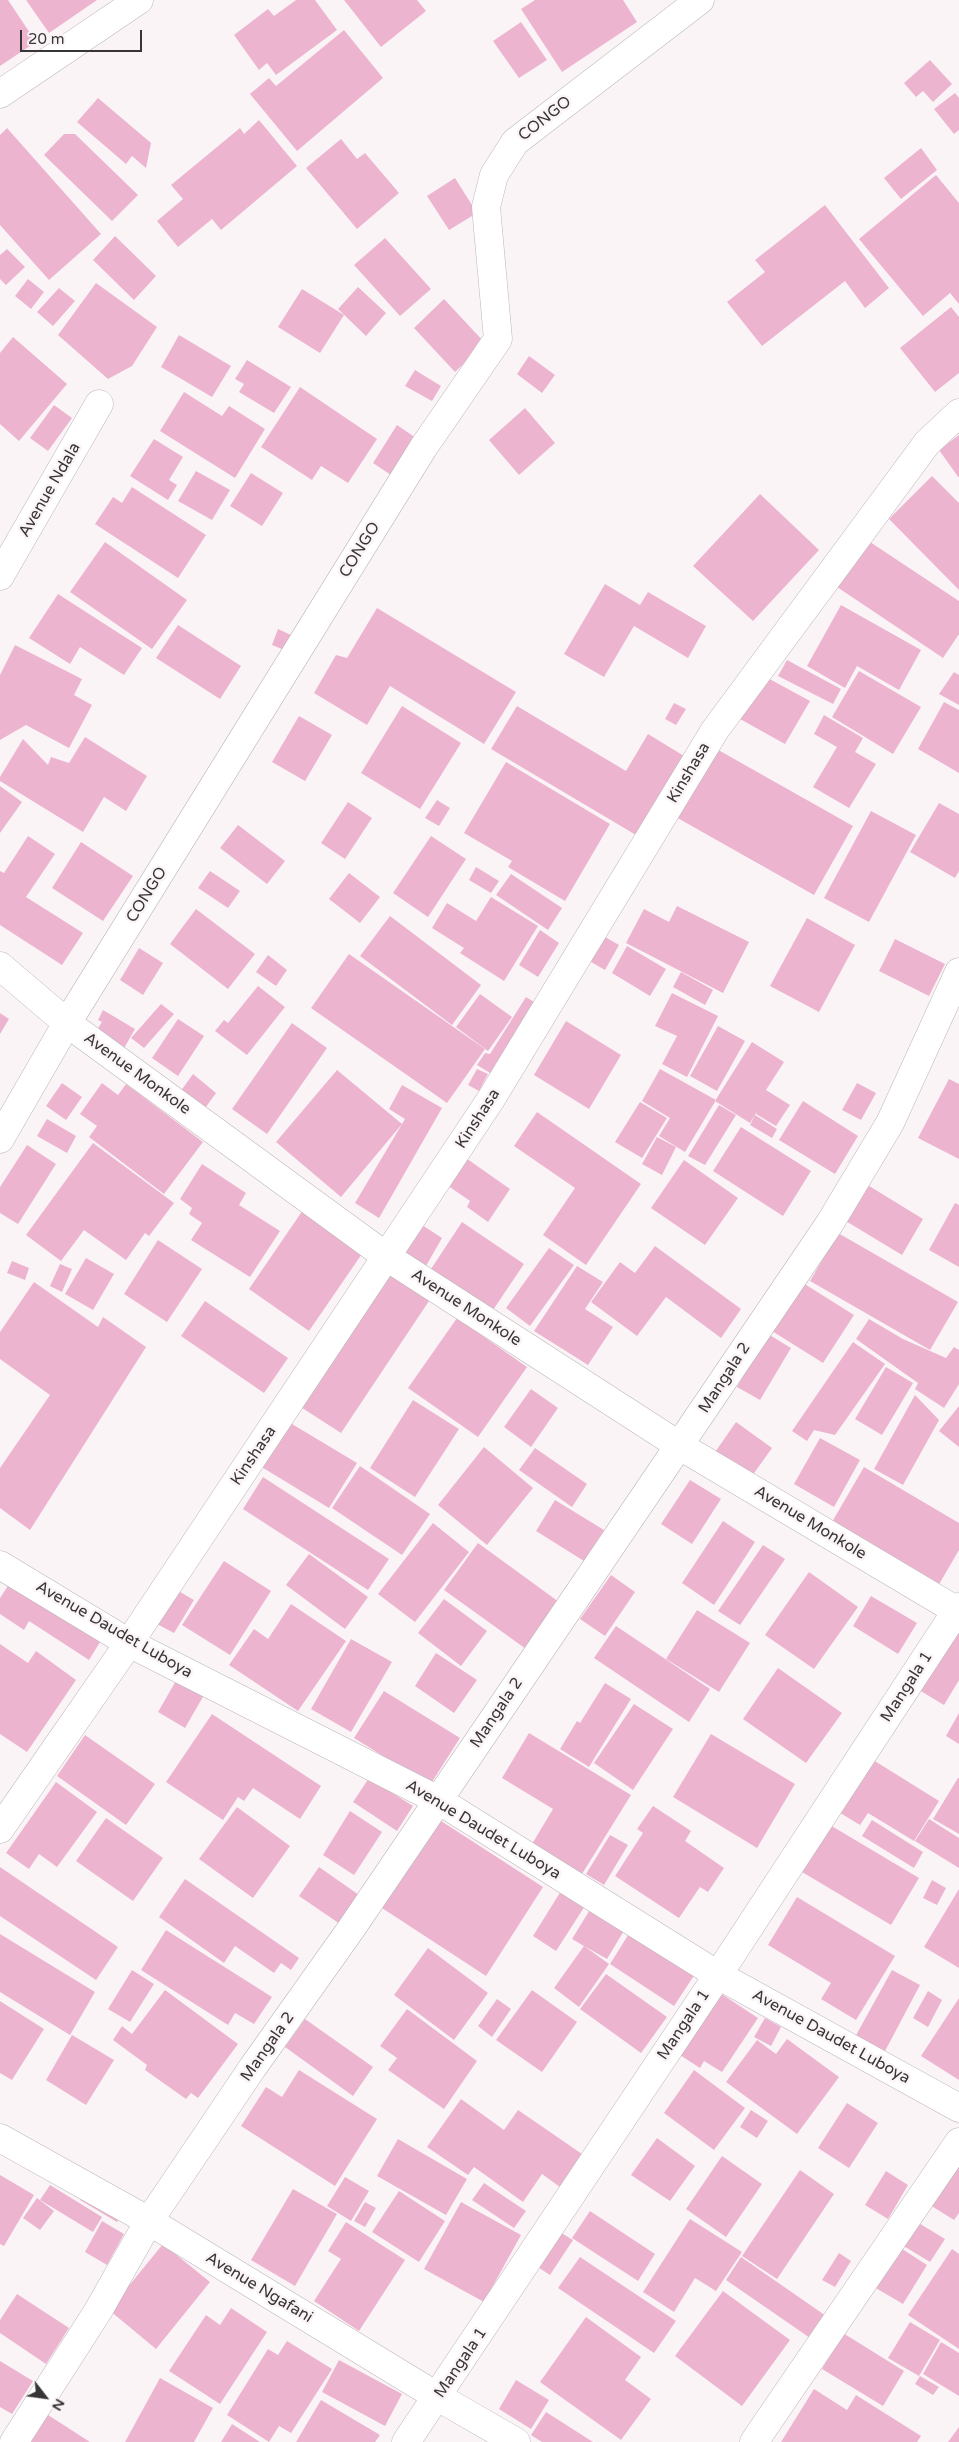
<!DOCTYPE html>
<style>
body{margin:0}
#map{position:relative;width:959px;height:2442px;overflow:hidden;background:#fbf4f7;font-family:"Varela Round",sans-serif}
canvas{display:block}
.north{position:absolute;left:20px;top:2372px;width:50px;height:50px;-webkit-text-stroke:4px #fbf4f7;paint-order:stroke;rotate:120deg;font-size:14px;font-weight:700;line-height:20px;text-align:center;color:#383536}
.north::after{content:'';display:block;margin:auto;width:18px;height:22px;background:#383536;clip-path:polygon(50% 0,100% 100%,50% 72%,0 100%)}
.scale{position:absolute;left:20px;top:30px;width:122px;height:22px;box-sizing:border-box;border:2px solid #383536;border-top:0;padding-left:6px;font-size:15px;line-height:18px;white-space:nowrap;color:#383536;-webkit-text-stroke:4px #fbf4f7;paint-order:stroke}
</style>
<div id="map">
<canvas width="959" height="2442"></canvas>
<div class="north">N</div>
<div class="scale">20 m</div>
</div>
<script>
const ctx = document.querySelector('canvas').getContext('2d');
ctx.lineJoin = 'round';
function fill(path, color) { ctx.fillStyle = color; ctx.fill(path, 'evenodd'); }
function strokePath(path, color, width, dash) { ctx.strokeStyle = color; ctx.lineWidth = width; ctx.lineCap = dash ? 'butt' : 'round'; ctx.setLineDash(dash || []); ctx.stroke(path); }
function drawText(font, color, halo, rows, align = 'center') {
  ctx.font = font + ' "Varela Round",sans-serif'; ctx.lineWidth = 5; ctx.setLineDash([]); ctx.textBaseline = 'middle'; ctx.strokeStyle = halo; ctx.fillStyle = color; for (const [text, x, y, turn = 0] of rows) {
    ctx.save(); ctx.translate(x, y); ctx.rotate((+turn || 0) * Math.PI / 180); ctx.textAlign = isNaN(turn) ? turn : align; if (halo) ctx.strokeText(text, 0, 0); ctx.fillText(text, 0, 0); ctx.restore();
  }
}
const building = new Path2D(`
 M0,0h8l28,42 -36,24z
 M26,0h71l-48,33z
 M296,0h19l22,30 -61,45 -9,-12 -8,7 -25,-35 34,-26 6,7z
 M344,0h73l9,11 -45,36z
 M535,0h88l14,22 -75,50 -41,-63z
 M521,22l26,38 -28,18 -26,-37z
 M344,30l39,48 -86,73 -47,-57 19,-16 7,8z
 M930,60l22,24 -19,18 -10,-11 -7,6 -12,-14z
 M955,93l4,5v32l-5,4 -20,-25z
 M98,98l53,45 -5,25 -14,-12 -6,8 -49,-42z
 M259,120l38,46 -76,64 -9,-11 -34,28 -21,-26 26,-22 -12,-14 69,-57 4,6z
 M7,128l94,106 -52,46 -49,-55v-90z
 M64,134h11l63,61 -26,26 -68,-66z
 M341,139l16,20 8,-6 34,40 -42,36 -51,-61z
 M921,148l16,22 -36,29 -17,-21z
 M936,175l23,28v101l-9,-11 -27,23 -64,-77z
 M455,178l22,35 -28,17 -22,-34z
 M825,205l64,83 -24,20 -20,-27 -83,65 -35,-44 38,-30 -10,-12z
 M115,236l41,40 -22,24 -41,-40z
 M385,238l46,51 -31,27 -46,-51z
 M7,249l18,18 -19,18 -6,-6v-24z
 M28,279l16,13 -13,17 -16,-13z
 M96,283l61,44 -25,39 -24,13 -50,-44z
 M358,287l28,26 -20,23 -28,-27z
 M59,288l16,13 -22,25 -16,-14z
 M302,289l42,26 -24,38 -42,-26z
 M444,299l41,44 -30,29 -41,-44z
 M951,307l8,10v56l-24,19 -35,-44z
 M179,335l52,31 -19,31 -51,-30z
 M13,337l54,47 -48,57 -19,-17v-71z
 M529,356l26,19 -13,18 -25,-19z
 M247,360l44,27 -17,26 -35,-21 5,-8 -9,-5z
 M415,370l26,16 -9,15 -27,-15z
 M300,387l77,52 -29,44 -27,-17 -9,14 -51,-33z
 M184,392l38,24 7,-10 36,23 -30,49 -75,-47z
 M54,405l18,13 -24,33 -18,-13z
 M525,408l30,35 -36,32 -30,-35z
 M397,425l19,13 -25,37 -18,-12z
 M959,435v43l-20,-28z
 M154,439l29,18 -14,23 8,5 -9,15 -38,-24z
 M196,471l34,19 -18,30 -34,-19z
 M251,473l32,20 -21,33 -32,-20z
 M932,476l27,27v87l-70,-71z
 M132,487l74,48 -28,43 -83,-54 18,-27 9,6z
 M760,494l59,56 -66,71 -60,-55z
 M867,540l92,61v33l-16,24 -106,-71z
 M105,542l82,58 -35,49 -82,-57z
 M605,584l35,21 8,-13 58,34 -18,32 -54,-32 -30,51 -40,-23z
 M58,594l84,54 -18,27 -44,-28 -10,17 -41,-26z
 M841,605l80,45 -22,40 -42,-24 -12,22 -38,-22z
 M377,608l139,84 -32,52 -94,-58 -23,39 -53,-32 22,-38 11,3z
 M178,625l63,41 -21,33 -64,-41z
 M278,629l15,7 -6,15 -15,-6z
 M15,645l67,34 -8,16 18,10 -23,43 -43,-23 -26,15v-65z
 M787,660l54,29 -8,15 -55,-28z
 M859,671l62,36 -28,47 -61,-37z
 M954,672l5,3v30l-20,-11z
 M764,676l46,25 -25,43 -45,-25z
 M944,702l15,8v63l-41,-24z
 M674,703l12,6 -10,16 -11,-6z
 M402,706l59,37 -41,66 -59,-36z
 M517,706l109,65 22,-37 36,22 -48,79 -145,-86z
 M824,715l39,23 -8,14 21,12 -27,44 -36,-21 24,-40 -23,-13z
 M299,716l33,19 -27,46 -33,-19z
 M85,737l62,39 -21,35 -22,-14 -21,35 -83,-51v-4l23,-38 25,26 3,-8 18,6z
 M713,747l140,79 -39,69 -140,-79z
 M506,762l104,62 -45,77 -57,-34 4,-6 -48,-28z
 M0,786l22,16 -22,31z
 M437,800l13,8 -11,18 -14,-8z
 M348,802l24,16 -27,41 -24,-16z
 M939,803l20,11v57l-4,7 -45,-26z
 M871,811l45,24 -47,87 -45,-24z
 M238,825l47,36 -18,23 -47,-36z
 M28,836l27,18 -29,43 57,36 -21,32 -62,-40v-54l4,2z
 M431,836l35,23 -38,58 -35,-24z
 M81,842l52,34 -30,45 -51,-33z
 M476,867l23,14 -8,12 -22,-13z
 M210,871l30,20 -12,17 -30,-20z
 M349,873l31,24 -20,26 -31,-24z
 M511,874l51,34 -14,22 -52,-35z
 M491,897l47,29 -34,55 -44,-28 4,-5 -32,-20 15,-25 29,18z
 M677,906l72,36 -26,51 -97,-50 18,-34 25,13z
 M196,909l59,45 -27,35 -58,-45z
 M390,916l91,69 -29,40 -92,-69z
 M807,918l48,27 -36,67 -49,-26z
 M540,930l19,13 -21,34 -19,-12z
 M600,934l19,11 -14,25 -19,-11z
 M895,939l50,25 -16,32 -50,-25z
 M627,946l39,23 -16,27 -38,-23z
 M139,948l24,15 -20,32 -23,-15z
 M349,954l136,95 -38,54 -136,-95z
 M268,955l19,15 -11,16 -20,-14z
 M681,972l32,18 -8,15 -32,-18z
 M258,986l27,21 -38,48 -32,-24 9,-11 4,3z
 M672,993l46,23 -31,61 -25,-13 15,-28 -22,-10z
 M480,994l32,23 -24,34 -32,-24z
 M526,997l13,8 -44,71 -18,-11 8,-12 5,1z
 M161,1004l13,10 -30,34 -13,-10z
 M103,1010l32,19 -12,21 -28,-17 7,-11 -4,-2z
 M0,1013l9,6 -9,15z
 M178,1019l26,17 -26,40 -26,-18z
 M566,1021l55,34 -32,54 -55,-34z
 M292,1023l35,25 -60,86 -35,-25z
 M718,1026l27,15 -28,50 -27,-15z
 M752,1042l32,20 -18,28 24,15 -14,21 -20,-12 2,-4 -8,13 -35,-22z
 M477,1069l11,5 -9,17 -11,-6z
 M660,1069l56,31 -31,52 -26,-16 11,-18 -28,-17z
 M337,1070l65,54 -61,73 -65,-55z
 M193,1074l23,19 -13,18 -23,-19z
 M949,1079l10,5v75l-41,-21z
 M62,1083l20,14 -16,23 -20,-14z
 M102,1083l16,12 8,-11 77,58 -39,52 -75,-57 8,-11 -17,-12z
 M857,1083l19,10 -15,27 -19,-10z
 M402,1085l40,23 -63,110 -24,-15 50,-84 -16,-10z
 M803,1101l55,35 -23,38 -56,-34z
 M640,1102l27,16 -25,40 -27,-16z
 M719,1105l17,10 -31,50 -17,-9z
 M537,1112l104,72 -55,81 -43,-30 32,-47 -61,-42z
 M755,1115l22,14 -5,9 -22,-13z
 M47,1119l29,17 -9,17 -30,-17z
 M741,1127l70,44 -28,45 -70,-45z
 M657,1137l19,10 -14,28 -20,-11z
 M93,1143l81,60 -25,33 -4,-3 -19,27 -42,-30 -23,31 -35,-26z
 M27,1145l29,19 -38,60 -18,-11v-26z
 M463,1156l47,33 -22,33 -21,-15 3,-6 -26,-18z
 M684,1160l54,38 -33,47 -54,-37z
 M202,1164l44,29 -7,12 41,26 -30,46 -59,-37 11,-17 -13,-9 3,-6 -12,-9z
 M866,1184l57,35 -21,36 -58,-35z
 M955,1203l4,2v62l-30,-17z
 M305,1207l61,41 -57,83 -60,-42z
 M462,1222l62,42 -31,46 -62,-41z
 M419,1223l23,15 -16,28 -25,-14z
 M838,1233l120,69 -28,48 -120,-69z
 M158,1240l44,29 -35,53 -43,-28z
 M655,1246l86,63 -20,29 -55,-41 -29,39 -46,-34 29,-40 15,11z
 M549,1248l25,17 -44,61 -24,-18z
 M86,1258l28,16 -21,36 -28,-16z
 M12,1261l17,7 -4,12 -18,-7z
 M60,1264l12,5 -10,23 -12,-6z
 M388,1265l45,30 -92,138 -45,-29z
 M577,1266l26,16 -18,27 28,18 -25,38 -54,-34z
 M34,1282l64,45 5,-10 43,30 -116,183 -30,-22v-40l50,-73 -50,-36v-27z
 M803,1283l51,32 -31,48 -51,-32z
 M205,1301l83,57 -24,35 -83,-57z
 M457,1318l70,49 -49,70 -70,-49z
 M869,1319l34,20 43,19 8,-11 5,3v34l-15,24 -29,-19 3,-6 -62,-44z
 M768,1334l23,14 -31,52 -23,-13z
 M853,1342l32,22 -50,71 -21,-5 -7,11 -15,-10z
 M886,1367l27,16 -31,52 -27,-16z
 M531,1389l27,19 -27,39 -27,-20z
 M915,1395l24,25 -36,65 -29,-16z
 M413,1400l46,29 -44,68 -45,-29z
 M959,1406v41l-20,-16z
 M287,1421l70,42 -28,45 -69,-42z
 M736,1422l36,26 -25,35 -36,-25z
 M820,1438l40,22 -26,47 -40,-23z
 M484,1447l49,41 -46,57 -49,-40z
 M535,1448l52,36 -15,23 -53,-37z
 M360,1466l70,48 -28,41 -70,-47z
 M864,1467l95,56v27l-25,43 -106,-64z
 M263,1477l126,82 -21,31 -125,-81z
 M690,1480l31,19 -29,45 -31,-20z
 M555,1500l49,30 -20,31 -48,-30z
 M723,1521l32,21 -41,63 -32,-22z
 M433,1523l36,29 -54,70 -37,-28z
 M478,1543l81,59 -33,47 -82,-59z
 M763,1545l22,14 -45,66 -22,-14z
 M309,1554l59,43 -23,32 -59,-44z
 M224,1561l47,30 -41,64 -48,-30z
 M809,1572l49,35 -44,62 -49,-34z
 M15,1575l90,59 -16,26 -60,-39 -5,9 -24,-16v-16z
 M611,1575l24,17 -30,44 -25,-17z
 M175,1589l19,11 -20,33 -19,-10z
 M871,1596l46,27 -19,31 -45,-28z
 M444,1599l43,32 -26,35 -43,-33z
 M291,1604l55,37 -48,70 -69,-46 25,-36 14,10z
 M697,1610l53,33 -31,49 -53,-33z
 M616,1626l94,63 -21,33 -95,-64z
 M959,1629v51l-15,25 -30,-18z
 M351,1639l41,23 -41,70 -40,-23z
 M0,1644l28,19 8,-12 40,29 -49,72 -27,-18z
 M436,1653l41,27 -23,33 -39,-27z
 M778,1668l64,45 -36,50 -63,-44z
 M177,1679l27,16 -19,33 -27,-16z
 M605,1683l26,16 -42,68 -29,-18 17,-28 3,2z
 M384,1691l76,47 -30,47 -76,-47z
 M634,1704l39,25 -40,61 -39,-27z
 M959,1713v31l-13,-8z
 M212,1714l109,72 -21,33 -47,-31 -9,13 -6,-4 -15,23 -57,-38z
 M529,1733l102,62 -49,79 -50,-30 21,-35 -51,-31z
 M711,1734l84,50 -38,64 -84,-51z
 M85,1735l70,49 -29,41 -69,-49z
 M870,1758l69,43 -25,40 -46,-28 -8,12 -23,-14z
 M369,1778l44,28 -16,25 -44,-29z
 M958,1778h1v56l-26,-15z
 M56,1782l41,30 -40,55 -18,-13 -10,15 -23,-16z
 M653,1806l38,25 -6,10 39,27 -16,24 -8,-5 -21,31 -64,-42 28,-43 -6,-4z
 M237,1807l53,39 -37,52 -54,-39z
 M350,1811l32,21 -28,43 -31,-20z
 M106,1818l57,40 -30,43 -57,-40z
 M438,1819l105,68 -57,89 -104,-68z
 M929,1819l30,19v30l-44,-27z
 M872,1820l51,32 -9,16 -52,-32z
 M830,1825l89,53 -28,47 -89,-53z
 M610,1835l18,10 -24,40 -18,-11z
 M0,1867l118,80 -22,33 -96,-64z
 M319,1867l40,28 -19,29 -41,-28z
 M185,1879l114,79 -8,12 -10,-7 -7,10 -39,-27 -11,17 -65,-46z
 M932,1880l14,8 -9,17 -14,-7z
 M959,1889v79l-35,-21z
 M561,1891l24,15 -29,45 -23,-15z
 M797,1897l98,59 -39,64 -35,-21 10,-16 -63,-38z
 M591,1908l34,21 -18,30 -23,-13 25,18 -30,43 -25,-19 30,-42 -12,-7z
 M166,1930l106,67 -18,27 -19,-11 -7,12 -87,-55z
 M630,1932l65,42 -21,32 -64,-42z
 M0,1934l95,58 -25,43 -70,-43z
 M428,1948l60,45 -34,47 -60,-45z
 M132,1970l22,14 -24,38 -22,-13z
 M892,1970l28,15 -36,68 -29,-16z
 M606,1974l61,43 -26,36 -61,-44z
 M165,1990l73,54 -40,54 -7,-5 -5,6 -41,-29 2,-5 -34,-25 9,-14 10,8z
 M532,1990l45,32 -35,50 -46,-32z
 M928,1991l14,9 -14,27 -15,-9z
 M720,1993l38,25 -36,54 -18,-11 -4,7 -20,-13z
 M959,1998v82l-38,-24z
 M497,1999l14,10 -19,28 -14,-11z
 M0,2001l44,28 -32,51 -12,-7z
 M407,2009l70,52 -33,48 -56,-39 9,-12 -17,-12z
 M765,2018l16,9 -10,19 -17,-9z
 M305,2019l68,48 -20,29 -68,-49z
 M72,2035l42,25 -28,45 -40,-25z
 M787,2039l52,38 -42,57 -71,-52 31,-42 19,14z
 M299,2070l78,49 -42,67 -94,-60 25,-39 16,10z
 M694,2070l51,38 -31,42 -50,-37z
 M461,2099l43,31 14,-20 64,44 -22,33 -18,-13 -19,28 -49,-35 -6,8 -41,-28z
 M847,2103l31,20 -29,45 -31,-20z
 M751,2110l17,11 -11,17 -17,-11z
 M657,2138l38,28 -25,35 -39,-26z
 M398,2139l69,40 -21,36 -69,-39z
 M722,2156l40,28 -36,53 -40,-28z
 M959,2161v52l-5,7 -24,-15z
 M800,2170l34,24 -57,85 -35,-23z
 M886,2171l22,14 -20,34 -23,-14z
 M0,2175l34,20 -30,51 -4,-2z
 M345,2177l24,14 -18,30 -24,-15z
 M484,2183l42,28 -12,17 -42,-28z
 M50,2185l52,32 -9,15 -53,-32z
 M86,2189l37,22 -6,11 -37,-22z
 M293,2189l44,25 -42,72 -44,-26z
 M399,2191l46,30 -26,41 -47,-30z
 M37,2198l17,13 -14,19 -17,-12z
 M365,2202l11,6 -11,19 -11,-6z
 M461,2202l60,33 -37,67 -60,-33z
 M590,2211l65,43 -17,27 -66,-43z
 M690,2219l52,33 -26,39 -21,-13 -21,34 -31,-20z
 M102,2221l22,13 -17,31 -22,-13z
 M346,2222l59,38 -46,71 -45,-30 27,-42 -13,-8z
 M917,2222l28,17 -15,23 -28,-17z
 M555,2229l18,11 -23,35 -17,-11z
 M163,2244l47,38 -54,67 -47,-39z
 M899,2247l28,18 -24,39 -29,-17z
 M952,2249l7,5v95l-51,-34z
 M839,2253l12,8 -16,26 -13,-7z
 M580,2257l96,64 -22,32 -96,-65z
 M741,2257l88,61 -16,22 -87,-60z
 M723,2291l67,49 -48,66 -67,-50z
 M17,2294l52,34 -23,36 -46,-31v-13z
 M231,2308l36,24 -47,72 -51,-33 37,-56 14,10z
 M586,2317l55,40 -16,23 26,19 -30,41 -81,-58z
 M910,2322l30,18 -21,36 -31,-18z
 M843,2333l61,38 -21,35 -61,-37z
 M287,2341l45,28 -41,64 -12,-7 -10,16 -42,-27 41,-66 10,6z
 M941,2342l18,11v43l-36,-22z
 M339,2360l63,34 -17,32 -63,-34z
 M0,2361l33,20 -21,33 -12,-7z
 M920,2376l19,11 -6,8 -18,-11z
 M160,2378l53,30 -19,34h-69z
 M516,2380l33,20 -18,29 -32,-20z
 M814,2389l33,21 9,-15 65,41 -4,6h-136z
 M321,2400l59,35 -5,7h-79z
 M546,2412l47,30h-51l-11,-7z
 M45,2413l45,29h-63z
 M232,2424l28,18h-39z
 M959,2427v15h-11z`);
const minor = new Path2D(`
 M0,94l139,-94
 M0,576l99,-172
 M0,966l67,57 320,234 293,189 279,166
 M0,1139l67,-116 356,-575 75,-109 -12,-132 8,-32 21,-33 185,-142
 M0,1565l129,78 309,157 280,175 241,133
 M0,1829l129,-186 362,-544 224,-369 212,-287 32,-30
 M0,2138l149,83 289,176 78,45
 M14,2442l84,-131 51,-90 104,-154 98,-138 479,-706 60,-100 69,-151
 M406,2442l312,-467 241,-368
 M754,2442l205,-300`);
const streetNames = [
 ["CONGO",545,119,-38],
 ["Avenue Ndala",50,490,-60],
 ["CONGO",360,550,-58],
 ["Kinshasa",689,773,-59],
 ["CONGO",147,895,-58],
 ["Avenue Monkole",137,1074,36],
 ["Kinshasa",478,1119,-57],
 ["Avenue Monkole",466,1308,33],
 ["Mangala 2",725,1378,-57],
 ["Kinshasa",254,1456,-56],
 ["Avenue Monkole",810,1523,31],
 ["Avenue Daudet Luboya",114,1630,30],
 ["Mangala 1",907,1687,-57],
 ["Mangala 2",497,1713,-56],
 ["Avenue Daudet Luboya",483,1830,31],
 ["Mangala 1",684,2025,-56],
 ["Avenue Daudet Luboya",831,2037,29],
 ["Mangala 2",268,2047,-55],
 ["Avenue Ngafani",259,2288,31],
 ["Mangala 1",461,2363,-56]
];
fill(building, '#edb4d0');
strokePath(minor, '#bcb6b9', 29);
strokePath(minor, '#fff', 28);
drawText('16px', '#383536', '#fbf4f7', streetNames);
</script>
